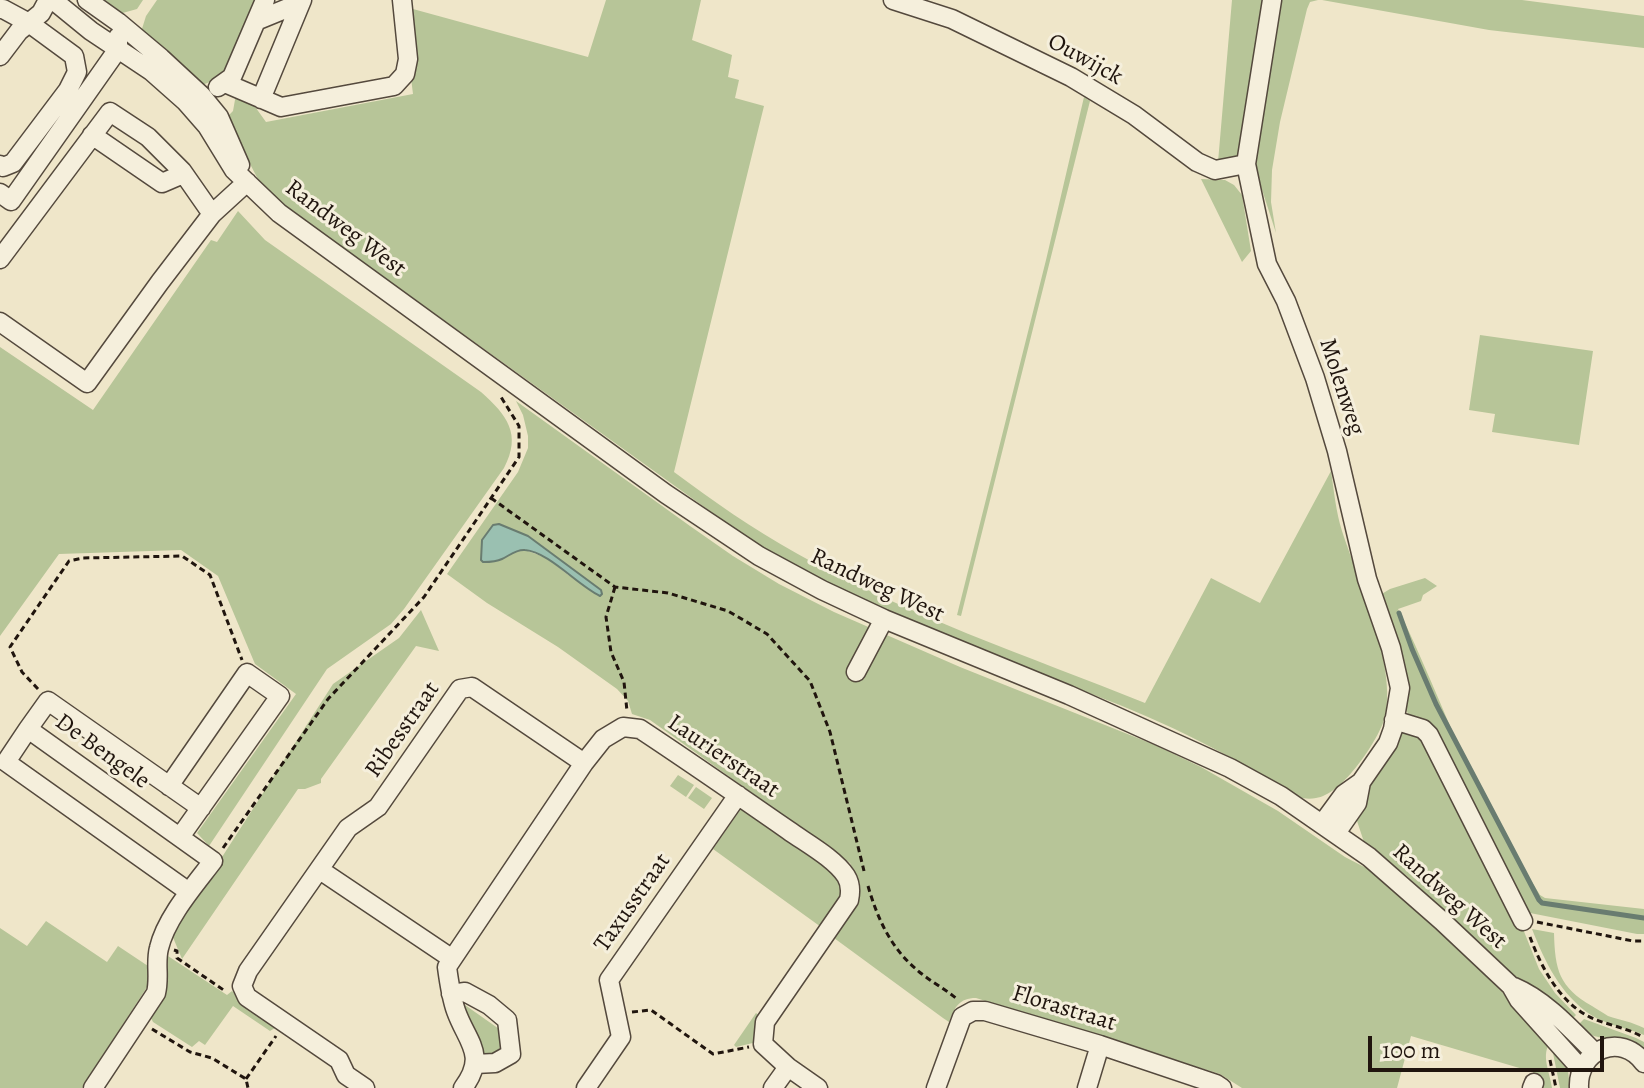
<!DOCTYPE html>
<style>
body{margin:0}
#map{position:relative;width:1644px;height:1088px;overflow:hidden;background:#efe6c9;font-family:Alegreya,serif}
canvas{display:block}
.scale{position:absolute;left:1368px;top:1036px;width:236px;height:36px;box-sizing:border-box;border:4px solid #20150e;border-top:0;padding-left:10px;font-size:24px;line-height:28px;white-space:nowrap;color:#20150e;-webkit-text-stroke:6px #f5efdc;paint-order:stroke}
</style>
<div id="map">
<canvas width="1644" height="1088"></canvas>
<div class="scale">100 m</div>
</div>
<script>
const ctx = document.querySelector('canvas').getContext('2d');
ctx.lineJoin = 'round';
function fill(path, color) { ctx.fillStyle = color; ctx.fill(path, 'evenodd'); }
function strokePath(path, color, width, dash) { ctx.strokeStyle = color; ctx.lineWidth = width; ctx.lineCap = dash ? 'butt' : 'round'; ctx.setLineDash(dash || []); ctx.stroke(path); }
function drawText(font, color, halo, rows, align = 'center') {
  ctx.font = font + ' Alegreya,serif'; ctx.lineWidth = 6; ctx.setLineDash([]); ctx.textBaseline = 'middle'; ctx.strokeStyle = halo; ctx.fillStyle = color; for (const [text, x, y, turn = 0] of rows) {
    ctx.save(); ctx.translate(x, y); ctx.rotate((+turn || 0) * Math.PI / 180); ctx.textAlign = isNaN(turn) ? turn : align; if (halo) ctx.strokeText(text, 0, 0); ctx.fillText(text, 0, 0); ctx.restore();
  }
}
const green = new Path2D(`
 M100,0h43l-6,9 -18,5z
 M157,0h100l-30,71 -12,9 -13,5 -61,-53 5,-16z
 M606,0h95l-9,40 40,15 -4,22 11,3 -4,18 29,8 -90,366c39,29 79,57 122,81 110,62 232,103 349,150l66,-125 49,25 71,-132c3,20 5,41 11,60 16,50 59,143 41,192 -9,23 -42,72 -67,75 -5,1 -12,1 -17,-1 -17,-8 -32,-19 -47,-28 -21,-12 -43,-23 -65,-34 -70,-35 -146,-58 -219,-89 -76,-31 -151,-67 -222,-109l-450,-323 -35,-29 -35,-67 7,-7 5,-28 28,39 147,-28 -11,-88 186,51z
 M1232,0h32l-20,112 -4,40 -5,6 -17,4z
 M1280,0h38l-8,2 -3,7 -27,113 -8,48 -1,32 5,31 -20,-62v-24z
 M1322,0h200l122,16v32l-155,-18z
 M1084,97l6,4 -129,515 -4,-1 89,-355z
 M1201,179l24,1 9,5 8,10 9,56 -9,11z
 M238,211l27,29 216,152c26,23 41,42 23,76l-100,141 -13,15 -64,45 -118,177 -12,-13 99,-139 -41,-30 -37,-88 -37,-26 -122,4 -59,82v-289l93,63 118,-170 6,2z
 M1480,335l113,16 -14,94 -87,-13 3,-18 -26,-4z
 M516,401l174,125 43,30 46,28 55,28 126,55 195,78 46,22 77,44 67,46 25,13 39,31 51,49 91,91c-11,14 -1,31 1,47h-16l-3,-16 -122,-36 -14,52h-155l-22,-14 -244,-76c-17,0 -21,9 -27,24l-6,-4 -109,-80 24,-39 2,-15 -10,-21 -200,-143 -18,-6 -4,-13 -11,-12 -59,-42 -71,-44 -40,-29 71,-102 10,-24v-12l-5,-21zM499,524l29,12 73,54 -33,-15 -21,-17 -22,-8 -15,3 -9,7 -19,-20 11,-15z
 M1425,578l12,8 -14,9 -2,6 -23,8c24,48 43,98 65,146 22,48 49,95 77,140l5,3 99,11v25h-7l-112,-22 -122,-207 -23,-110 10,-6z
 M421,610l18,41 -23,-5 -95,133v4l-16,6h-7l-116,170 -10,-24 161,-251 66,-46z
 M1404,731l16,5 95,173 24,60 16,24 21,22 -5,5 -51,-38 -113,-106 -43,-34 -7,-21v-10l39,-75z
 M678,775l16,10 -8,12 -16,-11z
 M696,787l16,11 -8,11 -16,-11z
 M743,806l94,67 7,18 -23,36 -108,-78z
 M46,921l61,41 11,-16 33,22 -2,16 -67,104h-82v-160l27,18z
 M1532,929l22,4c1,37 5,54 38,73 5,3 11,7 16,10 12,4 24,6 36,12v7c-17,-7 -37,-10 -53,-20 -31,-21 -46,-53 -59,-86z
 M168,956l59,39 5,-4 46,35 -8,5 -37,-25 -28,39 -6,-4 -7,6 -39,-25 -4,-8 17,-31z
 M461,1005h4l37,26v14l-9,12 -10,2z
 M756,1013l5,4 -4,25 -21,5 -2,-2z
 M1584,1019l52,19 8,4v8c-23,-18 -27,-7 -50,-14 -6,-2 -11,-7 -17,-10z
 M1556,1047l11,14 3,27h-10l-7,-35z`);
const water = new Path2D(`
 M499,524l29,12 73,54 1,4 -2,2c-23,-11 -51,-44 -75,-46 -9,-1 -16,6 -23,9 -6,3 -13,3 -19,3l-2,-2 1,-20 11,-15z`);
const stream = new Path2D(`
 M1399,613l13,36 24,55 103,196 3,3 102,15`);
const path = new Path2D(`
 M491,498l124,89 53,6 60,18 39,23 43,47 20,51 34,139
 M615,587l-9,30 5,35 13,30 3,29
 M38,689l-16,-17 -12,-25 59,-86 14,-3 99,-2 28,19 32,85
 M223,848l105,-149 96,-102 95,-140v-31l-18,-29
 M868,886c9,31 22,61 48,83 12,11 28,19 41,30
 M1537,922l96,19h11
 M1530,937c12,32 31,68 64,82 15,6 32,9 47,17
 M174,950l3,1v7l48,33
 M632,1012l19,-2 62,44 36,-7
 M152,1029l38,23 22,6 34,21 2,9
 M1550,1060l6,28
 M246,1079l30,-43`);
const minor = new Path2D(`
 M53,0l38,31 60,40 35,31 21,24 27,44 45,43 387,281 93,62 63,34 62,29 185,76 161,73 51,28 88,61 73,64 69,65 8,14 62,69
 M87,0l31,22 43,36 40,37 18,22 21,48
 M893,0l59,19 119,58 63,38 63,47 18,8 31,-6
 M1272,0l-26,164 21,100 19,37 29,77 22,73 30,128 24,69 9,40 -7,41 -5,14 -27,39 -17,12 -22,30
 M0,9h3l26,14 45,33 3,16 -9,18 -55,73 -10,4 -3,-2
 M256,21l44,-18
 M0,56l19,-25 22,-18 7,-13
 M225,83l56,24 113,-21 11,-12 3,-15 -6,-59
 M218,87l14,-10 33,-77
 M261,99l41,-99
 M92,135l70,48 21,-9
 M0,193l11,8 107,-152v-12
 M0,259l110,-147 38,25 34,34 30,43
 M0,322l87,61 73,-101 52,-68 35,-32
 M856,672l28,-53
 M1394,720l29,9 6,6 94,186
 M28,729l20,-28 153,107
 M169,786l78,-113 33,23 -100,141
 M1336,833l21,-30 4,-21
 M320,870l131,88
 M1514,987c31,13 57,42 81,66
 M451,994l14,-2 24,13 18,15 4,34 -16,9 -20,1
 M93,1088l63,-95c4,-16 -1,-30 3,-45 7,-30 35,-62 54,-87l-185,-132 -22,33 183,130
 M365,1088l-19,-13 -7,-15 -92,-63 -5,-11 6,-15 100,-143 30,-21 82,-118 12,-2 112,76
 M463,1088c25,-33 4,-46 -7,-77 -5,-14 -7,-29 -9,-44l137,-204 19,-24 20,-12 17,2c50,33 99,67 148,101 18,13 46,28 58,46 5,8 5,15 3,24l-84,122 -2,22 25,23 30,21
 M586,1088l35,-51 -12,-57 129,-185
 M773,1088l15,-21
 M936,1088l26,-71 11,-6h12l115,34 116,39 6,4
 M1087,1088l13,-43
 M1532,1088l2,-5
 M1579,1088c-2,-38 42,-57 65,-25`);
const streetNames = [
 ["Ouwijck",1085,60,29],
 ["Randweg West",345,229,37],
 ["Molenweg",1341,387,72],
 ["Randweg West",877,586,25],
 ["Ribesstraat",403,730,-55],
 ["De Bengele",102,752,36],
 ["Laurierstraat",723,757,34],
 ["Randweg West",1449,897,42],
 ["Taxusstraat",633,903,-55],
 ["Florastraat",1064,1009,17]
];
fill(green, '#b7c598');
fill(water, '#9ac0b1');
strokePath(water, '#697c70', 2);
strokePath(stream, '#697c70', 5);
strokePath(minor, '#54493d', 21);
strokePath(path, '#20150e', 3, [6, 4]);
strokePath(minor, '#f5efdc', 18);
drawText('24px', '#20150e', '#f5efdc', streetNames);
</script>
